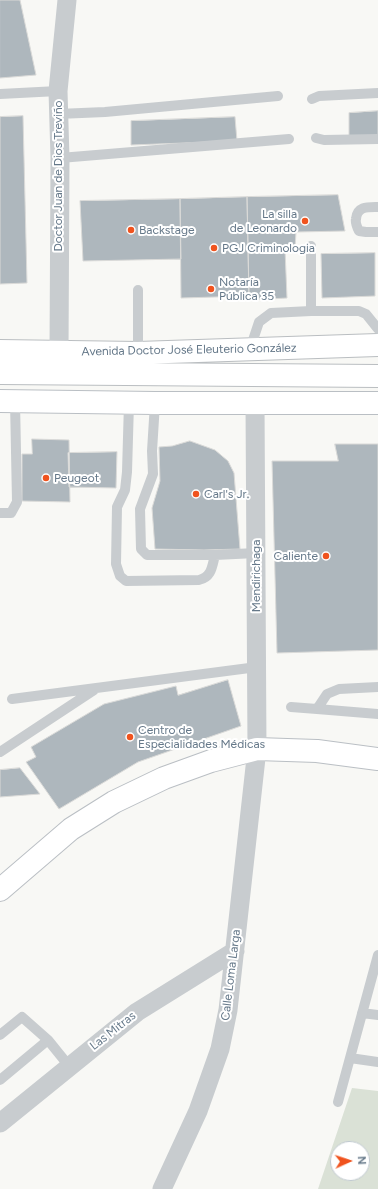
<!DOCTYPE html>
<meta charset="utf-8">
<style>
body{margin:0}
#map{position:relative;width:378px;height:1189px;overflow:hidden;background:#f8f8f5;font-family:Figtree,sans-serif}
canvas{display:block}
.north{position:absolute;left:330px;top:1141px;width:40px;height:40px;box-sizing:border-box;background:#fff;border:1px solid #c1c9d0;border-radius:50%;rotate:87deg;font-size:11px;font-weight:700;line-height:16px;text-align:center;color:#657889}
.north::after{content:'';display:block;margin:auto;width:14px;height:18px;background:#f0531e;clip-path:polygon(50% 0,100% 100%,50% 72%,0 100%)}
</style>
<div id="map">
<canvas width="378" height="1189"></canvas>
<div class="north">N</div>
</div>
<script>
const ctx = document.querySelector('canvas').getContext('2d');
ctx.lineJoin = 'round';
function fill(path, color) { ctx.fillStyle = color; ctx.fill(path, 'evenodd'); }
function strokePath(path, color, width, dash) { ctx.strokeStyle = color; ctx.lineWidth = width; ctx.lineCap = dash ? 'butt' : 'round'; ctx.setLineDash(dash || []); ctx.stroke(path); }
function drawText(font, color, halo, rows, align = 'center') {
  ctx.font = font + ' Figtree,sans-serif'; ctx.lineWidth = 4; ctx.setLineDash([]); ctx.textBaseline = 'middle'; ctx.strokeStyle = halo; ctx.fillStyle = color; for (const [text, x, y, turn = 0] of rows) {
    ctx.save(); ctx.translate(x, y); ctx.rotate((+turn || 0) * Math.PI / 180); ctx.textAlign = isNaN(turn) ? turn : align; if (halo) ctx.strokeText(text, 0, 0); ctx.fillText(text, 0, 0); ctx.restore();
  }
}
const green = new Path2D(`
 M352,1088l26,3v98h-60zM338,1149h24v24h-24z`);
const building = new Path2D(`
 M0,0h20l16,75 -36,3z
 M378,111v25l-29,1v-24z
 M23,116l4,167 -27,1v-167z
 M235,117l2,24 -106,4v-24z
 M338,195l7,36 -49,1 -1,17h-10l2,49 -38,2 -2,-103z
 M247,197l2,99 -68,2 -1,-99z
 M180,199l1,60 -98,2 -3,-60z
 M375,253v43l-53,2 -1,-44z
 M32,439l37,1 1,62 -48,-1v-47h10z
 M190,441l25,9 13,11 6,12 6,76 -36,1 -49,-1 -3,-41 8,-27 -1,-34 13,-1z
 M335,444h43v206l-101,3 -5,-192h66z
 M117,452l-1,36 -47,-1 -1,-34z
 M228,680l13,46 -103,36 -79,47 -33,-47 10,-5 -5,-10 73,-43 72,-18 2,9z
 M20,768l20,26 -40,3v-27z`);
const lane = new Path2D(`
 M0,94l58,-3
 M312,99l7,-3 59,-3
 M58,114l47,-2 173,-16
 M316,138l8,2 54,-1
 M60,158l229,-19
 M378,207c-10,0 -21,-1 -22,12 -1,4 1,8 3,12l7,1h12
 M311,246v65
 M250,349l9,-27 12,-9 40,-2h48l7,3 12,15
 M138,353v-63
 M129,403l-2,69 -2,18 -8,17 -1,57 4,12 6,5 73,-1c13,-3 13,-14 16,-25l41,-2
 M155,403l-3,48 1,23 -13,35 1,40 6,6h68
 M0,513h11l6,-11 -2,-101
 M378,687l-39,2 -12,5 -10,15 61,5
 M12,699l245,-32
 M291,707l26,2
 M0,752l94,-62
 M362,1013l16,2
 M0,1035l22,-18 26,23 21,26
 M350,1058l28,4
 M0,1080l48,-40
 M338,1102l40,-147`);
const street = new Path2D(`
 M59,352l1,-194 -2,-67 9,-91
 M0,1123l137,-111 98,-61
 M162,1189l36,-78 22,-62 8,-39 29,-261 -2,-346`);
const secondary = new Path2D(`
 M0,401l155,2h223
 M0,890l71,-61 43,-27 50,-24 47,-17 46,-12 60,2 61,8`);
const highway = new Path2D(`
 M0,351l138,2 240,-8
 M0,373l378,3`);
const markers = [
 [305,221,4,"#f0531e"],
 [131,230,4,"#f0531e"],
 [214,248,4,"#f0531e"],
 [211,289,4,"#f0531e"],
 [46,478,4,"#f0531e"],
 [196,494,4,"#f0531e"],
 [326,556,4,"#f0531e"],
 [130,737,4,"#f0531e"]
];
const streetNames = [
 ["Doctor Juan de Dios Treviño",58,176,-90],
 ["Avenida Doctor José Eleuterio González",189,350,-1],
 ["Mendirichaga",256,576,-90],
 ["Calle Loma Larga",231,975,-83],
 ["Las Mitras",113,1031,-38]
];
const poiNames = [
 ["La silla",297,214,"right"],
 ["de Leonardo",297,228,"right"],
 ["Backstage",139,230],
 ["PGJ Criminologia",222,248],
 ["Notaría",219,282],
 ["Pública 35",219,296],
 ["Peugeot",54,478],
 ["Carl's Jr.",204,494],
 ["Caliente",318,556,"right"],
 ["Centro de",138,730],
 ["Especialidades Médicas",138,744]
];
fill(green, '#dae1d6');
fill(building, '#aeb7bd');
strokePath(building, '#dadad8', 1);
strokePath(secondary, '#babfc4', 24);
strokePath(highway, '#babec1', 24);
strokePath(lane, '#c8cccf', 10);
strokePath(street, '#c8cccf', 19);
strokePath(secondary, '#fff', 22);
strokePath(highway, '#fff', 22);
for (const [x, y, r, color] of markers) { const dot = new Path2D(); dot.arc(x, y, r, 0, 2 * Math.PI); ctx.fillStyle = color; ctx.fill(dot); strokePath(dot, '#fff', 1.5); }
drawText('12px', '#657889', '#fff', streetNames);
drawText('12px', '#657889', '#fff', poiNames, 'left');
</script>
